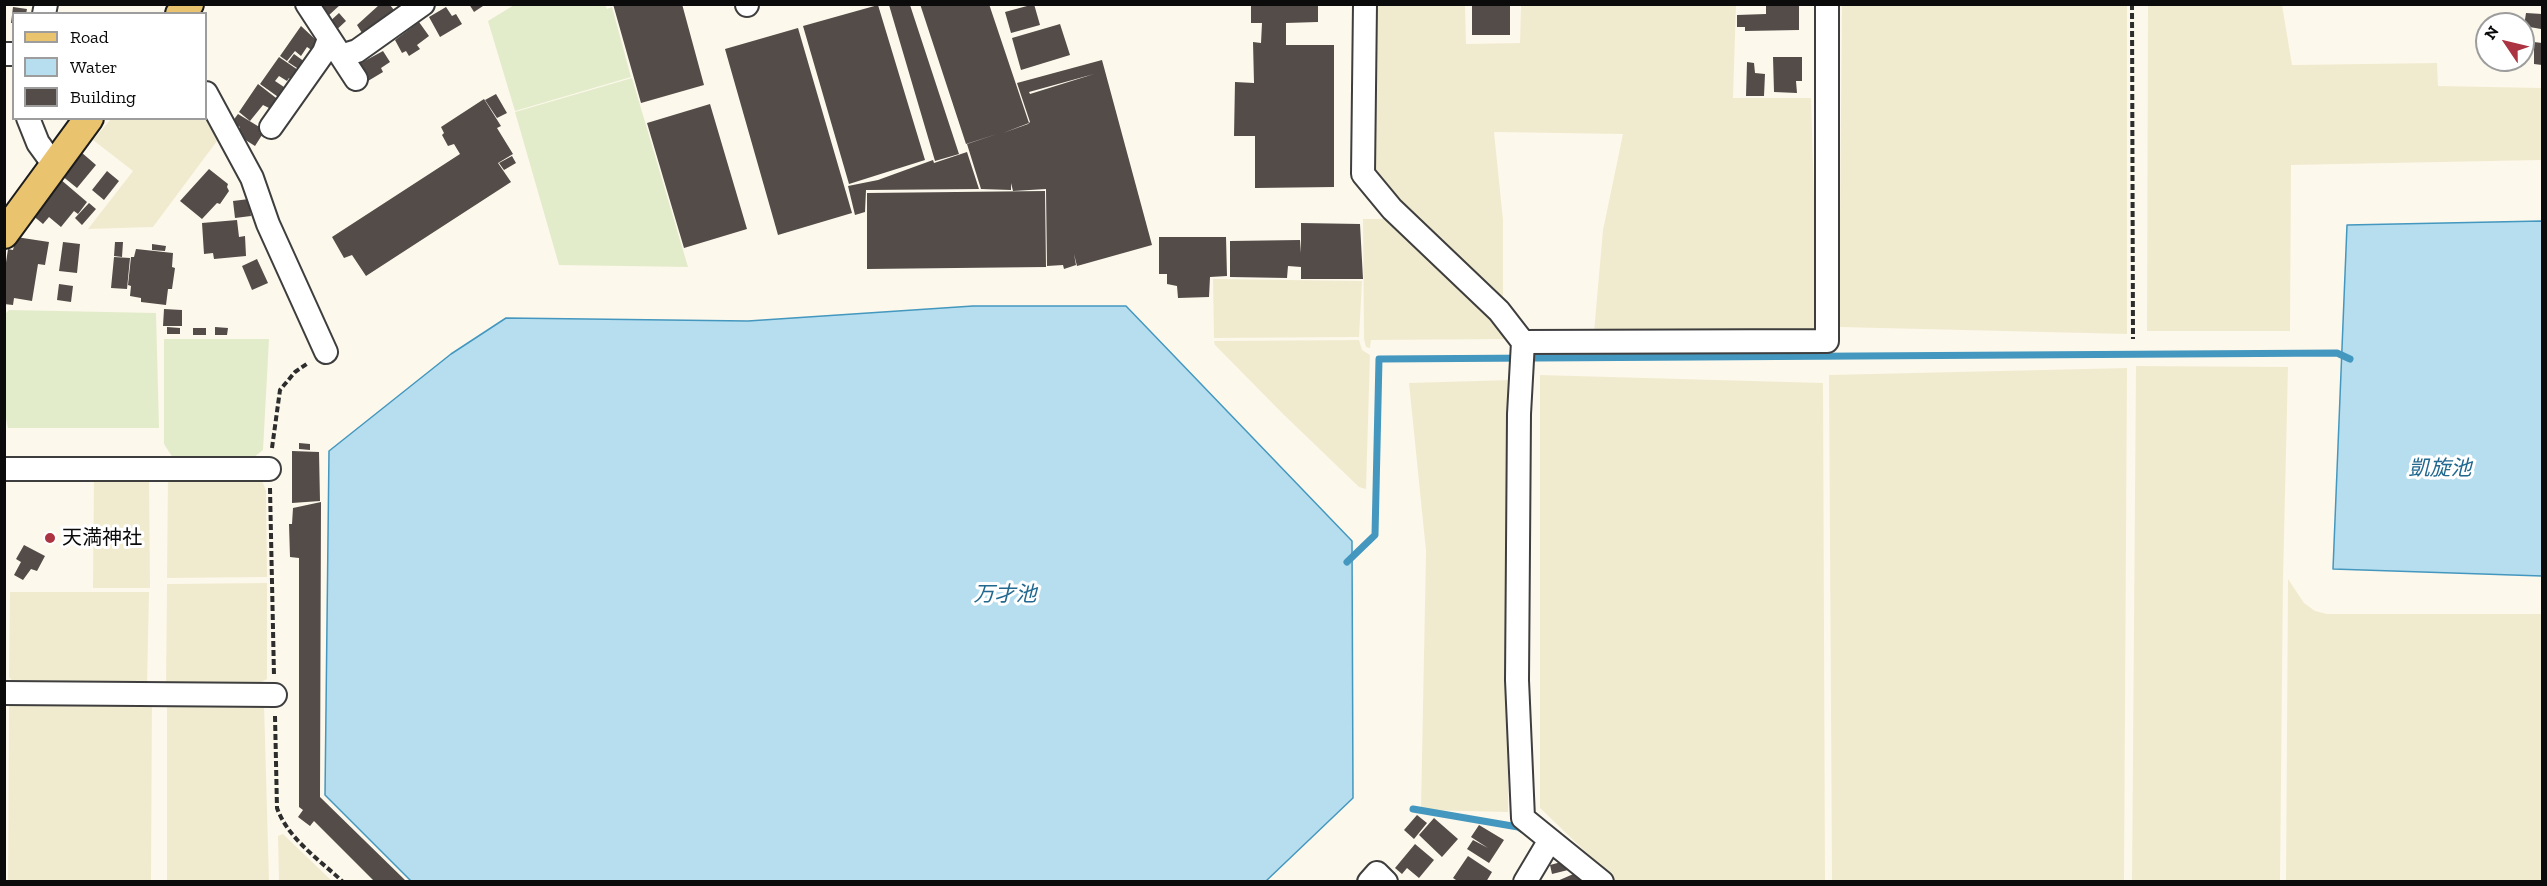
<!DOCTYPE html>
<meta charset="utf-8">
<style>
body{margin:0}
#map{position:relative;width:2547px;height:886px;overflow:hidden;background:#fdf8ec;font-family:"Zilla Slab",serif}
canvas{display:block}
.frame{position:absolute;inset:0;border:6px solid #0b0b0b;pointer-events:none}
.legend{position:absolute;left:12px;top:12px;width:195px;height:108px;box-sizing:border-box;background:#fff;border:2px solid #9d9d9d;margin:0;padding:8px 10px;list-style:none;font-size:18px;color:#0b0b0b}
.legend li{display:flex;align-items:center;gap:12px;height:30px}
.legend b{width:30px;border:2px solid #9d9d9d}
.north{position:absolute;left:2475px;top:12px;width:60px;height:60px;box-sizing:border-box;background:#fff;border:2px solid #9d9d9d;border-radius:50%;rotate:305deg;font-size:16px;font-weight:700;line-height:24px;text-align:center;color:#0b0b0b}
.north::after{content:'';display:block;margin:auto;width:21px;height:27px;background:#ac3341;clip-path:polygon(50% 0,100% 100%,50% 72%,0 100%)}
</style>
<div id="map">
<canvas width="2547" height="886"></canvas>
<div class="frame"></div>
<ul class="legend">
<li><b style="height:8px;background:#eac36f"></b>Road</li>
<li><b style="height:16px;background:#b6deef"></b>Water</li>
<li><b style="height:16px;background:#534c49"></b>Building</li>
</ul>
<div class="north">N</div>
</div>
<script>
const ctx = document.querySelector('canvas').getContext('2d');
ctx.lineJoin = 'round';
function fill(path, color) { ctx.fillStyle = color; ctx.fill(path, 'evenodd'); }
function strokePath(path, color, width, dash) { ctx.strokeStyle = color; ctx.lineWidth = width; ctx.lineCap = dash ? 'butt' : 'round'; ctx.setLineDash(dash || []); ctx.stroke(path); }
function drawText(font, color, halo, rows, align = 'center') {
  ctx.font = font + ' "Zilla Slab","Noto Sans JP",serif'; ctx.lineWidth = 6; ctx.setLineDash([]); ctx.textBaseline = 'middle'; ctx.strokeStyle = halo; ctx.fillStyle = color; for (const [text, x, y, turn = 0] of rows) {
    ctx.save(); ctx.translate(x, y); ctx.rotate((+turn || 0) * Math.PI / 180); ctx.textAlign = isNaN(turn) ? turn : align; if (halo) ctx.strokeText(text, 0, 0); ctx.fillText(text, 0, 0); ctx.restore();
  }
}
const farmland = new Path2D(`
 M1370,5h95l1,39 54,-1 1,-38h215l-3,93h78l7,233 -224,1 9,-102 20,-96 -129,-2 9,88v84l-119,-114 -12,-17z
 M1842,5h285v329l-288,-7z
 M2148,5h134l10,60 145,-2 1,23 104,2v72l-251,5 -1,166h-143z
 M206,112l14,25 -67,90 -65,2 45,-58 -40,-31 18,-21 95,-1z
 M1363,219h30l64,59 52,61 -138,1 -1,8 -4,-1 -2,-8z
 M1213,279l149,2 -3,56 -145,1z
 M1359,340l3,10 8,5 -4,134 -7,-2 -77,-74 -67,-68 -1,-4z
 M2136,366l152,1 -5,212 -3,302h-148z
 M2127,368l-3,513h-292l-3,-506z
 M1540,375l283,8 2,498h-209l-76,-73z
 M1510,380l-2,432 -87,-2 5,-259 -17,-168z
 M94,473h55l1,115h-57z
 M168,474l94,6 4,11 1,86 -100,1z
 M2288,579l16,24 11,8 12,3h215v267h-256z
 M267,583v96l-9,5 -92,2 1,-102z
 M10,592h139l-2,93 -132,-1 -6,-7z
 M9,699l143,2 -1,180 -143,1z
 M264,703l5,178h-102v-177z
 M283,834l49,47h-53l-1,-45z`);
const pitch = new Path2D(`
 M605,4l2,5 5,-2 19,70 -116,34 -27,-90 26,-16z
 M632,78l56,189 -129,-2 -44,-153z
 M9,310l147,3 3,115h-151c-8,-36 -3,-78 -2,-115z
 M164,339h105l-6,111 -10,8h-80l-9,-14z`);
const water = new Path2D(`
 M2542,221v355l-209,-7 14,-344z
 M973,306h153l226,235 1,257 -87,83h-855l-86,-86 4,-344 122,-97 55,-36 242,3z`);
const stream = new Path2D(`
 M1347,562l28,-27 4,-176 958,-6 13,6
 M1413,809l105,18 5,3`);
const building = new Path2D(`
 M316,4h25l-14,13z
 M469,4h17l-12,8z
 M613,4h69l22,81 -63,18z
 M920,4h69l40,119 -26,10 25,-9 2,-2 -13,-39 85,-23 50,185 -75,21 -3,-12 2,11 -12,4 -1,-4 -16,1 -1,-77 -33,2 -2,-8v7l-30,-1 -14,-45 30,-10 -31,10zM1094,74l-64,20 -1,-2z
 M1026,4h8l6,21 -29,8 -6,-21 22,-6z
 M1251,4h67v18l-32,1v22h48v142l-79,1v-52h-21l1,-54 19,1 -1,-41 8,1 1,-20h-11z
 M1472,4l38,1v30h-38z
 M1766,4h33v26l-54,1v-4h-8v-12l29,-1z
 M379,5h11l4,5 -32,23 -5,-8z
 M878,5l47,155 -76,24 -46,-158z
 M889,5h21l49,149 -24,7z
 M13,7l14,2 -1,5h-12v9h-3z
 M446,7l6,9 4,-2 6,10 -22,13 -11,-20z
 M339,13l7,8 -13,12 -6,-9z
 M2526,13l16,1 -1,15 -17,-3z
 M419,22l10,14 -12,9 3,4 -11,7 -3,-5 -4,2 -7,-13z
 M1060,24l10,31 -49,15 -9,-32z
 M301,26l15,14v6l-3,5 -6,-4 -6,9 -6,-5 -8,10 -7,-5z
 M798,28l54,185 -74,22 -53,-186z
 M2534,42l8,1v22l-8,-1z
 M383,51l7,11 -9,6 2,4 -15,9 -9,-17z
 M294,54l11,8 -5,8 -12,-8z
 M279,57l19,13 -6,10 -3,-2 -2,3 -8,-5 -4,5 12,8 -6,10 -21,-15z
 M1773,57h29v24h-6l1,12 -23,-1z
 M1747,62l7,1 1,10 10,1 -1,22h-18z
 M258,84l22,17 -7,9 -10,-5 -13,16 -11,-9z
 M496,94l11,19 -10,5 -12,-18z
 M484,99l17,27 -4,2 16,26 -15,9 13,19 -145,94 -14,-21 -8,3 -12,-21 128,-83 -6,-10 -6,2 -6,-11 2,-2 -3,-6z
 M710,104l37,125 -63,19 -37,-125z
 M238,114l23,14 -2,4 3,3 -7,11 -19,-12 4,-7 -8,-5z
 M81,152l15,13 -19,23 -16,-13z
 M967,152l12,37 -113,1 -1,22 -10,3 -7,-29 30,-6 55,-20 1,3z
 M512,156l4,7 -12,7 -5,-7z
 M209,169l19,15 -1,3 2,4 -9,13 -3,-1 -15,16 -22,-18z
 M107,171l12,10 -15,19 -12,-10z
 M60,179l27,23 -9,12 -4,-3 -13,16 -12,-10 -6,7 -12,-10z
 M1045,191l1,76 -179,2v-76z
 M249,199l2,17 -16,2 -2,-17z
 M89,203l7,6 -14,16 -7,-7z
 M237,220l2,17 6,-1 1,20 -32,3 -1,-6 -9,1 -2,-31z
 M1301,223l59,1 3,55h-62v-12l-13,-1 -1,12 -57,-1v-36l70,-1 1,13z
 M16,237l33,5 -4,23 -7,-1 -6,37 -18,-3 -1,7 -9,-1v-28l4,-27 5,1z
 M1159,237h67l1,39 -17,1 -1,20 -31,1 -1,-12 -10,-2v-10h-8z
 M63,242l17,2 -3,29 -18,-2z
 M115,242h8l-1,15 -8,-1z
 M152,244l14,2 -1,5 -13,-1z
 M136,249l37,4 -1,14 3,1 -3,21h-4l-2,16 -25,-3v-4l-11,-2 1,-10 -3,-1 3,-28h3z
 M114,257l16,1 -3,31 -16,-1z
 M257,259l11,24 -16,7 -10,-24z
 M59,284l14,2 -2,16 -14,-2z
 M164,309l18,1v16h-19z
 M167,327l13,1v6h-13z
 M215,327l13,1 -1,7h-12z
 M193,328h13v7h-13z
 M299,443l11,1v6l-11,-1z
 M292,451l27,1 1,49 -28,2z
 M321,502l-1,295 87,85h-32l-61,-61 -4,5 -12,-9 5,-7 -4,-3v-249l-9,-1 -1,-33h3l1,-16z
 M24,545l21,11 -8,15 -6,-2 -8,11 -9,-5 7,-13 -5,-3z
 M1417,815l10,8 -13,16 -10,-9z
 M1434,818l24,21 -16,18 -23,-22z
 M1479,825l25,15 -15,23 -22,-14 6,-9 15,8 -17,-11z
 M1415,844l19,16 -15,18 -12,-10 -5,6 -7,-6z
 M1468,856l24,16 -6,10h-27l-6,-4z
 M1565,861l3,9 -16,4 -2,-9z
 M1578,872l4,10h-27z`);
const path = new Path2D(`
 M2132,4l1,335
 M272,448l8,-58 15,-18 13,-9
 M270,488l4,188
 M275,716l2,92c11,31 43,52 66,74`);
const minor = new Path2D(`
 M307,4l49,75
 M747,4v1
 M1365,4l-2,170 29,35 107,102 24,31 -4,72 -2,266 6,138 79,64
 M44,14l2,-10
 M4,54h10
 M341,56l16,-5 66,-47
 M206,93l46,85 16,46 58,128
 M28,118l10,25 16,22
 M271,127l53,-75 5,-13
 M1523,342l304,-1v-337
 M4,469h265
 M4,693l271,2
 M1369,882l8,-9 9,9
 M1525,882l25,-42`);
const major = new Path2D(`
 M180,14l9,-10
 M4,234l85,-116`);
const markers = [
 [50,538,6,"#ac3341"]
];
const poiNames = [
 ["天満神社",62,538]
];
const waterNames = [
 ["凱旋池",2440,469],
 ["万才池",1005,595]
];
fill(farmland, '#f0ebcf');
fill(pitch, '#e3ecca');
fill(water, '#b6deef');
strokePath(water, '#4497be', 1.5);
strokePath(stream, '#4497be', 7);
fill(building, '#534c49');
strokePath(minor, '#3e3e3e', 26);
strokePath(major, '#1c1c1c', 32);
strokePath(path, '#2d2d2d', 4, [6, 3]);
strokePath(minor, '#fff', 22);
strokePath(major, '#eac36f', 28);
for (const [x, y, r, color] of markers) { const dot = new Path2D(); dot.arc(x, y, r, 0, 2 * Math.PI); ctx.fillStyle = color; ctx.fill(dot); strokePath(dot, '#fff', 2); }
drawText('20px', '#0b0b0b', '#fff', poiNames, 'left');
drawText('italic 21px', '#22688f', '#fff', waterNames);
</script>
